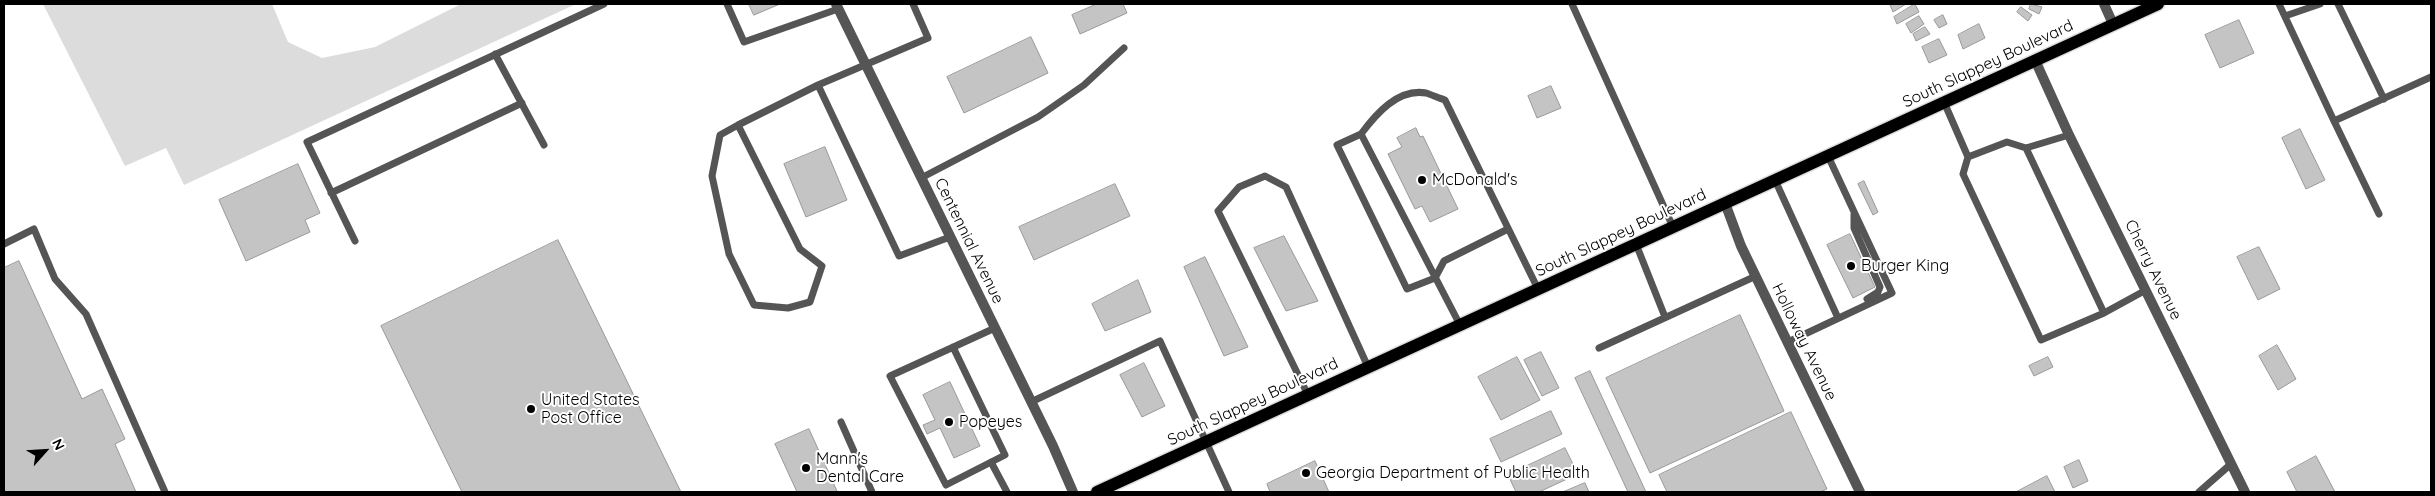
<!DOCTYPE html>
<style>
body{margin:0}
#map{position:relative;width:2435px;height:496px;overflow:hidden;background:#fff;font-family:Quicksand,sans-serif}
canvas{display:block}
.frame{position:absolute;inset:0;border:5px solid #000;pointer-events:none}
.north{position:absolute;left:20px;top:426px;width:50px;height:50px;-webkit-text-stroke:4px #fff;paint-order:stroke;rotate:64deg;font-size:14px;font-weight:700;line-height:20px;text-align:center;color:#000}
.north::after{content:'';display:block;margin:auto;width:18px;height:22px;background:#000;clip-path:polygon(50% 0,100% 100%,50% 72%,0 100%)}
</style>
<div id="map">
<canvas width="2435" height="496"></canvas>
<div class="frame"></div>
<div class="north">N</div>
</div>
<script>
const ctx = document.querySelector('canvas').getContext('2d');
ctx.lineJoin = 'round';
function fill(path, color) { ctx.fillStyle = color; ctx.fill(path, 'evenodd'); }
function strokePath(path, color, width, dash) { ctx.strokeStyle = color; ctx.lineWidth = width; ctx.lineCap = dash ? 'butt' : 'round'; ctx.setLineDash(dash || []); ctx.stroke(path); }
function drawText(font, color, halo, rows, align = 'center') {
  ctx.font = font + ' Quicksand,sans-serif'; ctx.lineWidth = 4; ctx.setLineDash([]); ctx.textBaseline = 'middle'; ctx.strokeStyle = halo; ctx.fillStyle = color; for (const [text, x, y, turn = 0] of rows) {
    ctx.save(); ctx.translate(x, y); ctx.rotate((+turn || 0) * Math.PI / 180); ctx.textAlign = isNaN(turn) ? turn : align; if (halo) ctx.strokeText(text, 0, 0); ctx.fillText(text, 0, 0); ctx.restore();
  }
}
const green = new Path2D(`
 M43,4h229l16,38 34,16 53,-11 86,-43h115l-392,181 -18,-37 -41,18z`);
const building = new Path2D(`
 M749,4h31l-26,11z
 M1097,4h26l4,9 -47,21 -8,-19z
 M1892,4h14l-13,8 -3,-7z
 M1915,4l4,8 -22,12 -3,-7z
 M2031,4l11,3 -3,7 -10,-5z
 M2021,7l11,8 -4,6 -11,-9z
 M1943,15l4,9 -8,4 -5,-8z
 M1919,16l5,8 -13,9 -5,-9z
 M2239,20l15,33 -34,15 -15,-33z
 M1979,24l6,14 -22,11 -5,-14z
 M1925,27l5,7 -14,7 -3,-7z
 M1031,37l17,36 -84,40 -17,-36z
 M1939,39l8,16 -18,8 -7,-16z
 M1551,86l10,22 -24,10 -9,-22z
 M1416,128l4,9 3,-1 35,73 -28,13 -8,-16 -7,3 -27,-55 14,-7 -5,-9z
 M2300,129l25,51 -19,9 -24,-51z
 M825,147l22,53 -41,17 -22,-53z
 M298,164l22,49 -15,7 5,12 -64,29 -27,-61z
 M1864,181l14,31 -5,3 -15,-31z
 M1115,184l15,32 -96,44 -15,-33z
 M1850,234l25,53 -22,11 -26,-53z
 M1284,236l34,65 -32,10 -32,-63z
 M558,240l123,252h-219l-81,-166z
 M2259,247l21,42 -22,11 -21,-43z
 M1205,257l43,90 -24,9 -40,-89z
 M19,261l63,138 20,-10 23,50 -10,5 21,48h-132v-224z
 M1138,280l13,32 -46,19 -13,-27z
 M1740,315l44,96 -134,62 -44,-95z
 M2277,345l19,34 -18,11 -19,-34z
 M1541,352l18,36 -17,8 -18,-36z
 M1517,357l23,43 -39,20 -23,-43z
 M2048,357l5,10 -19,9 -5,-10z
 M1144,363l21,43 -23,11 -22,-42z
 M1590,371l56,121h-18l-53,-114z
 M950,382l30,64 -26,12 -14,-30 -13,6 -4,-9 12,-5 -12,-25z
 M1551,411l11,23 -61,28 -11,-23z
 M1791,412l36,77 -7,3h-153l-8,-17z
 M809,429l28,62 -3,1h-37l-22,-48z
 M1565,448l13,26 -39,18h-23l-8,-17z
 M2316,456l19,36h-38l-10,-20z
 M2079,460l9,21 -15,7 -9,-21z
 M1315,461l14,31h-59l-3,-8z
 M2047,476l8,16h-39z
 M1585,483l4,9h-26z`);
const lane = new Path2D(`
 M727,4l17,38 94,-33
 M913,4l15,34 -110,47 81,171 51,-19
 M1572,4l101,223
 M2279,4l55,117 97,-44
 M2338,4l46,95
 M2285,16l35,-12
 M495,54l49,91
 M1944,102l24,55 39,-15 19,6 43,-13
 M2334,121l45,93
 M738,125l-18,10 -8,41 17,78 25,51 34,3 22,-6 12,-36 -22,-17 -62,-124 80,-40
 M1361,134l-24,11 70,144 28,-11 9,-17 64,-32
 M2026,148l78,165 42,-23
 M1968,157l-5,17 78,166 63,-27
 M921,178l117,-61 46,-32 40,-37
 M1775,180l63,138
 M331,193l191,-90
 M1854,214v14l26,59 -2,5 -11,7
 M355,241l-48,-99 297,-138
 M4,244l30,-15 21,50 31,35 79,178
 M1636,244l29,73
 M1460,325l-99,-191c15,-20 37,-46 65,-41 6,2 13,5 19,7l93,189
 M1788,342l104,-49 -64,-137
 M953,347l52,108 -59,30 -56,-109 105,-48
 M1599,348l157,-72
 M1308,395l-90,-184 21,-24 26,-11 21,11 82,180
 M1031,402l129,-61 69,151
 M841,422l31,70
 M991,462l16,30
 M2199,492l32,-28`);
const street = new Path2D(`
 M836,4l217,442 20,46
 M2104,4l9,20
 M2035,60l34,75 176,357
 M1725,203l16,43 119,246`);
const primary = new Path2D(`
 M1097,492l1061,-488`);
const markers = [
 [1422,180,5,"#000"],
 [1851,266,5,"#000"],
 [531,409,5,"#000"],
 [949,422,5,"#000"],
 [806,468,5,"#000"],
 [1306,473,5,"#000"]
];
const streetNames = [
 ["South Slappey Boulevard",1988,64,-25],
 ["South Slappey Boulevard",1621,233,-25],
 ["Centennial Avenue",969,241,64],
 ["Cherry Avenue",2153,270,64],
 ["Holloway Avenue",1804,342,64],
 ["South Slappey Boulevard",1253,402,-25]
];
const poiNames = [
 ["McDonald's",1432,180],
 ["Burger King",1861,266],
 ["United States",541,400],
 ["Post Office",541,418],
 ["Popeyes",959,422],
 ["Mann's",816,459],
 ["Dental Care",816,477],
 ["Georgia Department of Public Health",1316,473]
];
fill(green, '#dcdcdc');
fill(building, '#c4c4c4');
strokePath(building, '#999', 1);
strokePath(primary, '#dbdbdb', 15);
strokePath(lane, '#555', 7);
strokePath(street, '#555', 10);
strokePath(primary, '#000', 12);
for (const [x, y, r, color] of markers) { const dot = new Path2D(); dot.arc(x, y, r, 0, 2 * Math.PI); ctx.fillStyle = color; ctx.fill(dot); strokePath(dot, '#fff', 2); }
drawText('16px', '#000', '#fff', streetNames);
drawText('16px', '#000', '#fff', poiNames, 'left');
</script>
